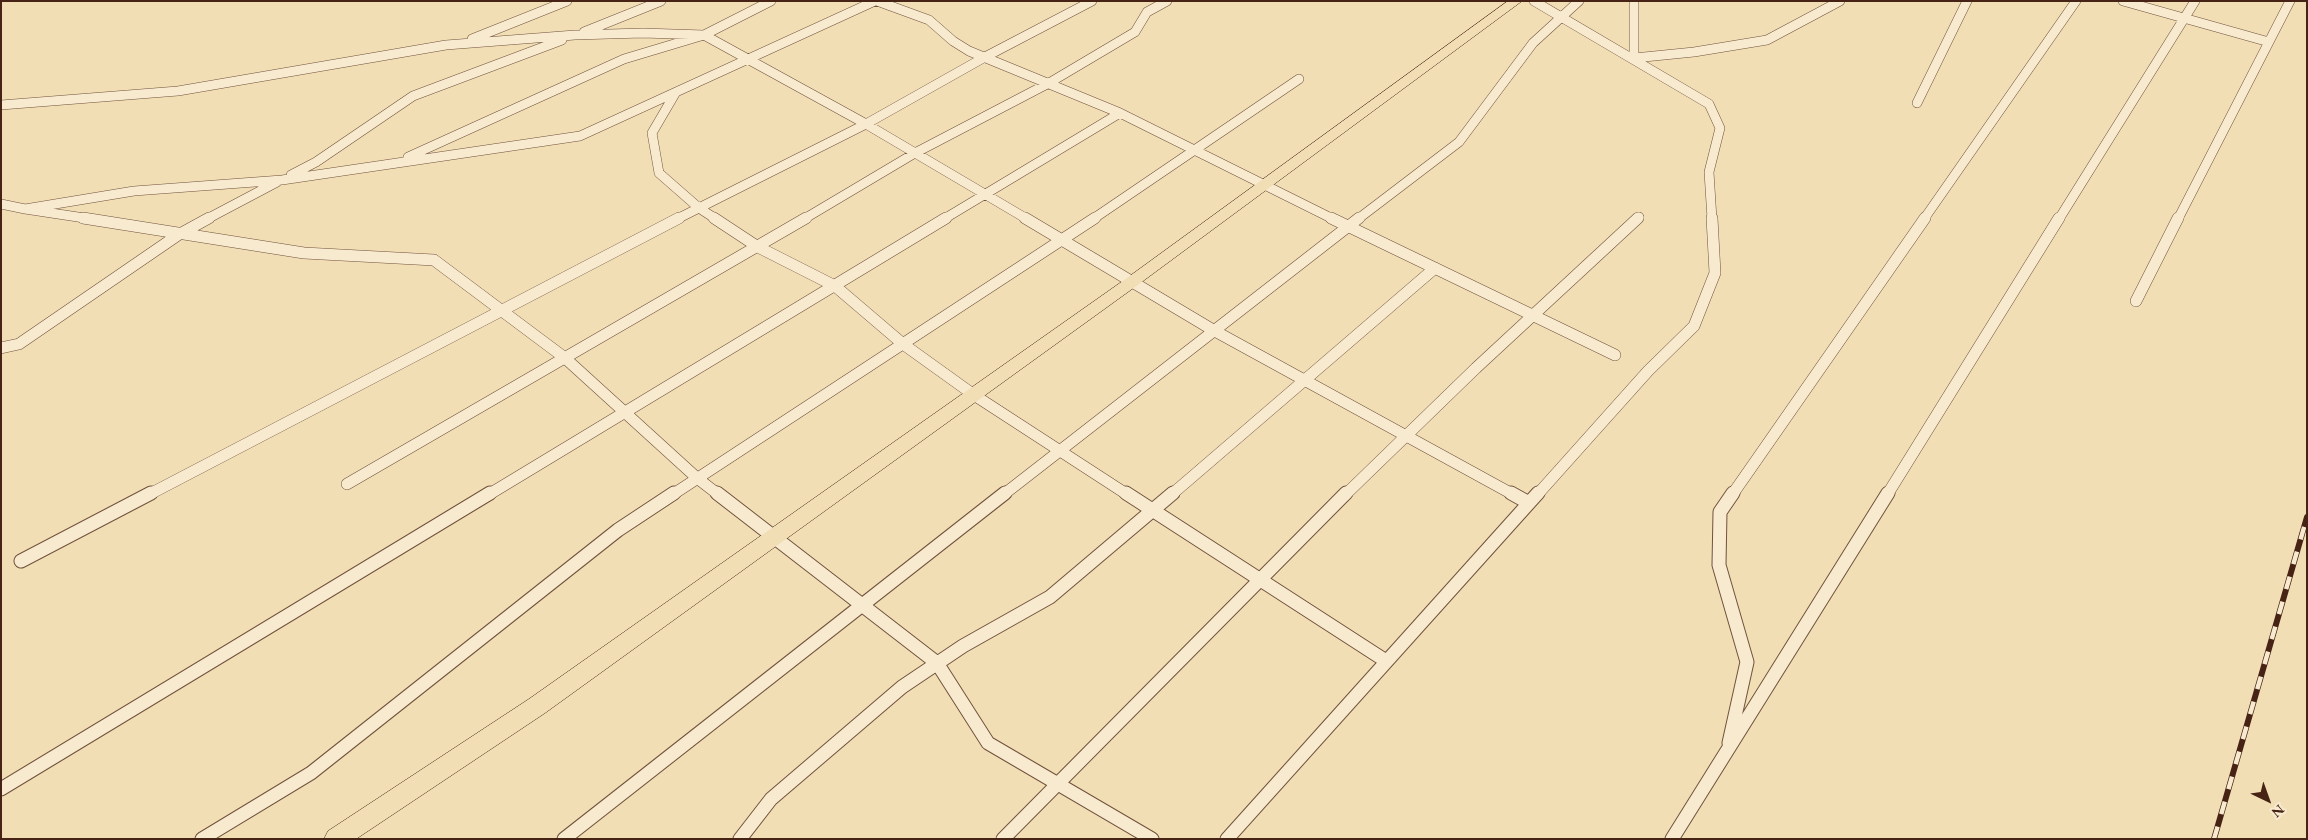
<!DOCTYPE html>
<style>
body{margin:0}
#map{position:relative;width:2308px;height:840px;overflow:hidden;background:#f2deb5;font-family:"EB Garamond",serif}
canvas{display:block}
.frame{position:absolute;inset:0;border:2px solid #462314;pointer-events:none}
.north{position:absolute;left:2243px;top:775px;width:50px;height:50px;-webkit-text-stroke:4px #f7eacf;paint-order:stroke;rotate:138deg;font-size:14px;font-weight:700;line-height:20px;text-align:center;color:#462314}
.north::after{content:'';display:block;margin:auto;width:18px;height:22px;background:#462314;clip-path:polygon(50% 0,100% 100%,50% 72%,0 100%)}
</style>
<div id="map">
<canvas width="2308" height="840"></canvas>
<div class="frame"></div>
<div class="north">N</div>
</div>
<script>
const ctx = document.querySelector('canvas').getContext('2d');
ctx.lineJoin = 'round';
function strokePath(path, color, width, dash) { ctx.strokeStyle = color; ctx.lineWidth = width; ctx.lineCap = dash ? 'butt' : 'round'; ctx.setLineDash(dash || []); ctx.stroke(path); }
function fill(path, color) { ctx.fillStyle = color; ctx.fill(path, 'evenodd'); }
const streetFar2 = new Path2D(`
 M877,1l52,19 24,21 16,10 151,62 213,106
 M1534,1l175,103 11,24 -11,44 3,47
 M1634,1v57
 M2123,1l146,41
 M584,32l77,-31
 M472,39l95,-38
 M1634,58l60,-6 73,-12 73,-39
 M676,92l-24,41 7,40 40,35 17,11
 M1917,103l50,-102
 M1,105l177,-14 268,-46 129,-10 68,-2 61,2 162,89 161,95
 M408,157l216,-98 80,-24 67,-34
 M291,175l25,-13 97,-66 149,-56
 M1,204l24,5 109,-18 148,-11 298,-44 295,-135
 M25,209l66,10
 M207,219l70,-37
 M677,219l189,-95 119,-67 107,-56
 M804,219l111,-66 134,-70 86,-51 12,-20 20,-11
 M944,219l176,-106
 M1093,219l206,-140
 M1358,219l101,-77 74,-99 46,-42
 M1636,219l3,-2
 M1924,219l152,-218
 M2059,219l136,-218
 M2178,219l112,-218`);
const streetFar1 = new Path2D(`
 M83,218l221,35 130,7 131,98 132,120 22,17
 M714,218l44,29 77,39 68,58 71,51 154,100
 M1025,218l188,112 301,165
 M1331,218l284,137
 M2136,301l42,-83
 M1,348l18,-4 159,-109 31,-17
 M347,484l459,-266
 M148,495l531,-277
 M488,495l458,-277
 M672,495l423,-277
 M1003,495l356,-277
 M1171,495l264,-227
 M1345,495l131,-127 162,-150
 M1537,495l111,-124 46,-45 21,-53 -3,-55
 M1732,495l193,-277
 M1887,495l172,-277`);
const street = new Path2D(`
 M717,493l220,170 51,80 164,96
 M1126,493l260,168
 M1511,493l18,10
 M21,561l130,-68
 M1729,743l18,-81 -28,-97 1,-53 13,-19
 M1,789l489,-296
 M202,839l109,-66 307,-243 56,-37
 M564,839l441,-346
 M740,839l31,-40 131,-112 61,-41 87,-49 123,-104
 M1003,839l343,-346
 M1227,839l311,-346
 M1672,839l216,-346`);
const primary = new Path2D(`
 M1508,1h14l-383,283 -594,429 -189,126h-32l4,-8 201,-132 598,-421z`);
const rail = new Path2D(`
 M2214,839l93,-322`);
strokePath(streetFar2, '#71523c', 10);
strokePath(streetFar1, '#71523c', 12);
strokePath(street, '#71523c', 15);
strokePath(primary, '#462314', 1);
strokePath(streetFar2, '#f7eacf', 9);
strokePath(streetFar1, '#f7eacf', 11);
strokePath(street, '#f7eacf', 13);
fill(primary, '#f2deb5');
strokePath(rail, '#462314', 6);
strokePath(rail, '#f7eacf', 4.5, [13]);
</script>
